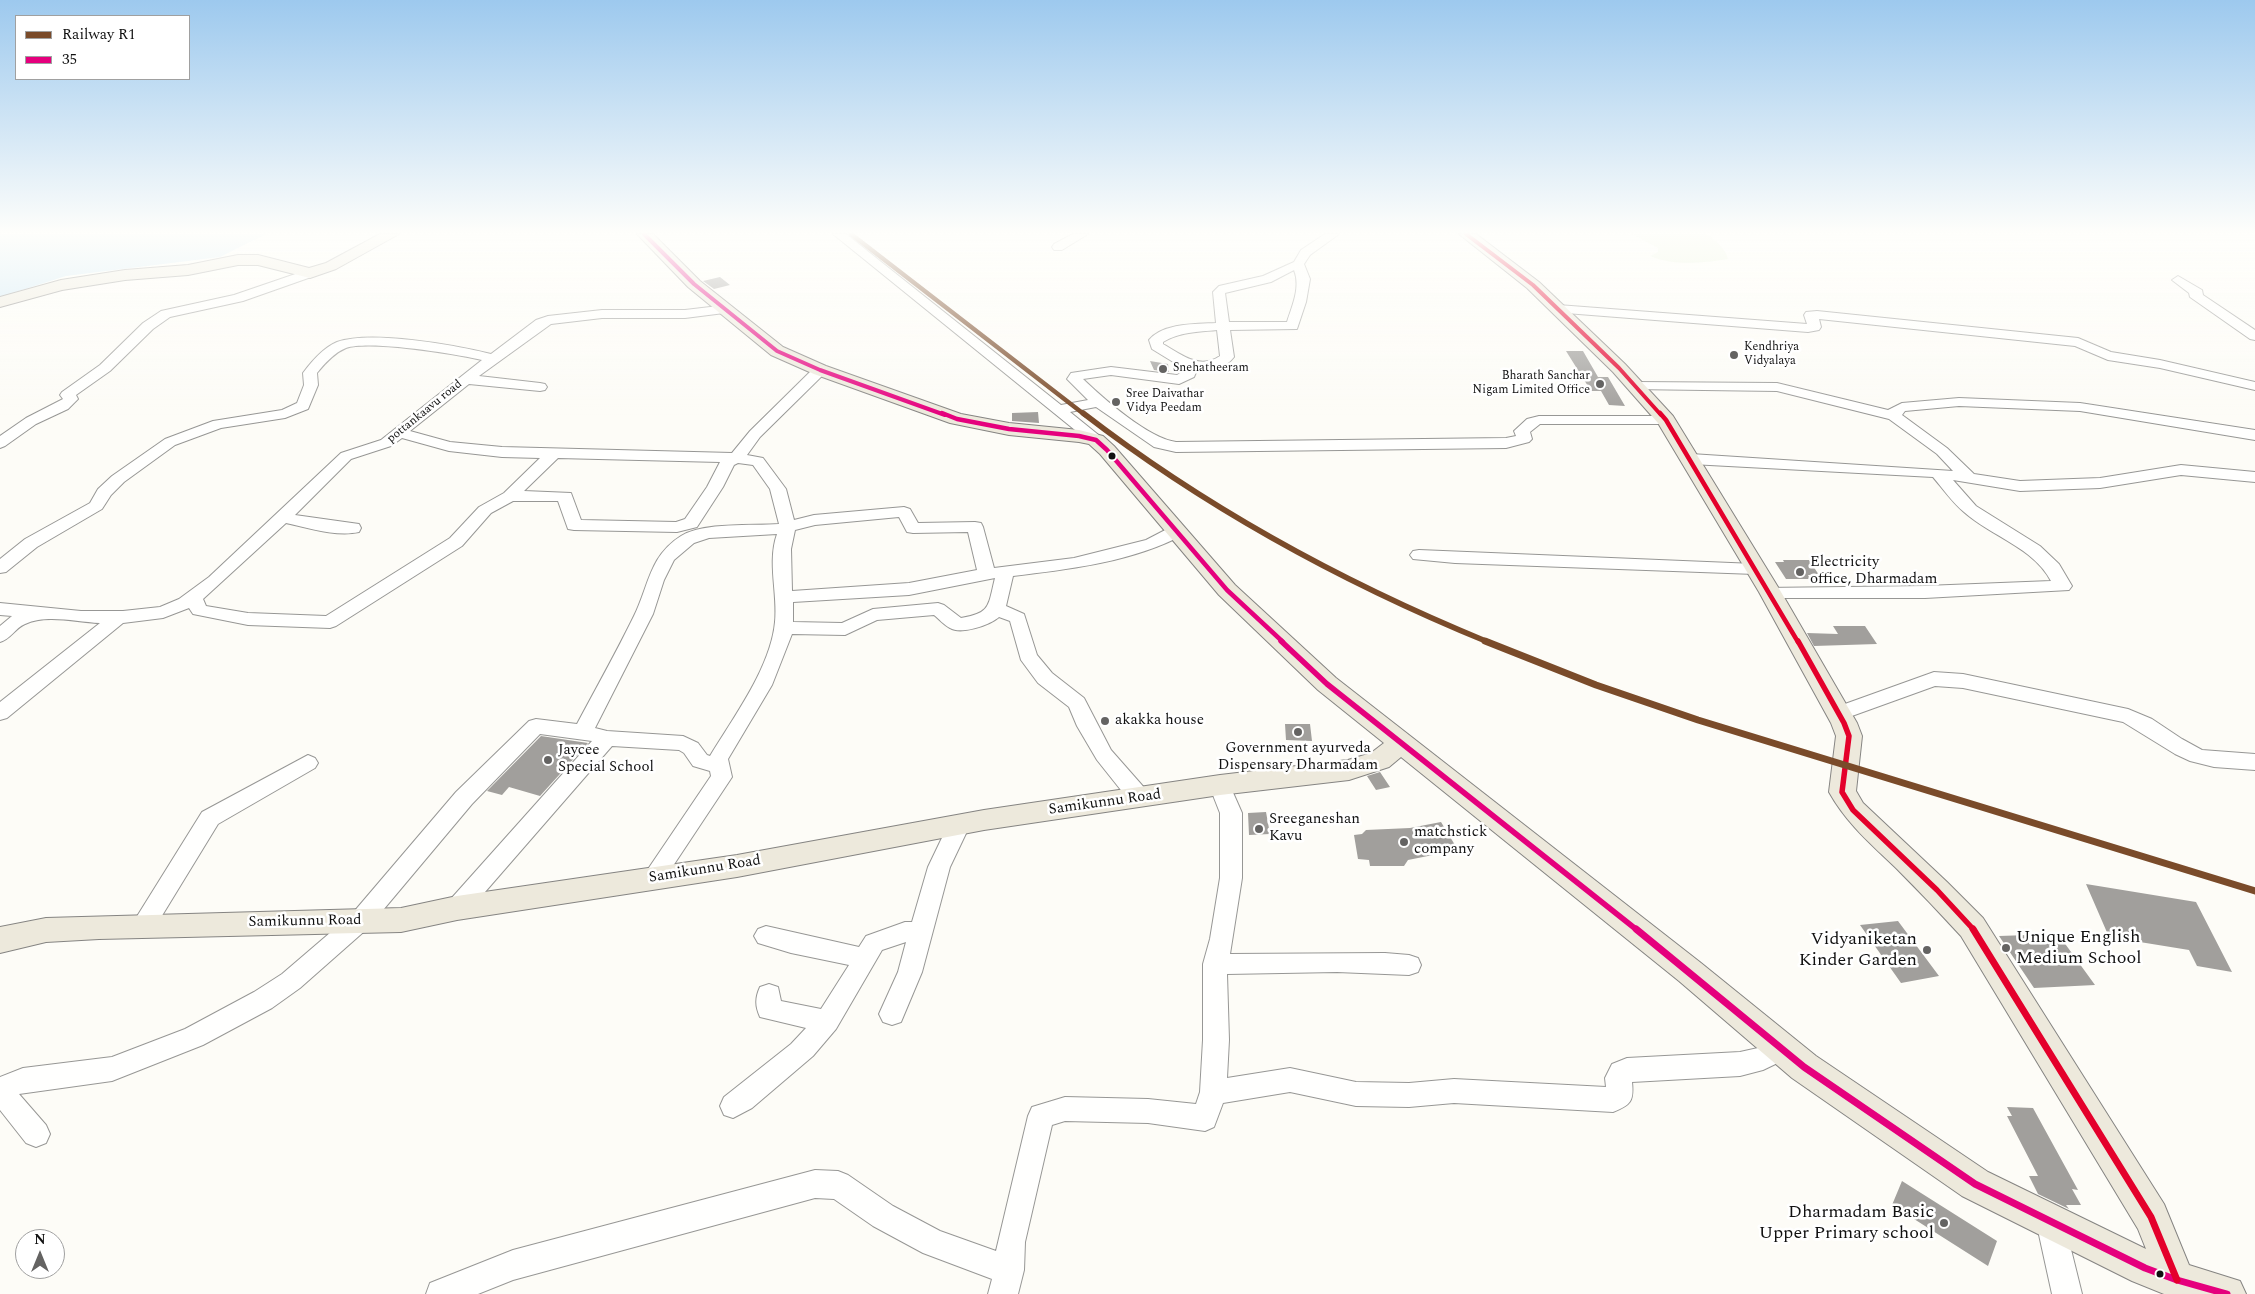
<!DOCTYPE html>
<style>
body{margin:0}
#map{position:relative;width:2255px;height:1294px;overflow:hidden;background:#fdfcf7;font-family:Spectral,serif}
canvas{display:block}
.legend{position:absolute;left:15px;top:15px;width:175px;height:65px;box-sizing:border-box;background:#fff;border:1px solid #a0a0a0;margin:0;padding:6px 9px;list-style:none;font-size:15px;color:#111}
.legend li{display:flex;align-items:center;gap:10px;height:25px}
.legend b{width:25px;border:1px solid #a0a0a0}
.north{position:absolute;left:15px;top:1229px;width:50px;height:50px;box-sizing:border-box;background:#fff;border:1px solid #a0a0a0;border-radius:50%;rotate:0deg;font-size:14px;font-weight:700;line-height:20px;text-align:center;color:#111}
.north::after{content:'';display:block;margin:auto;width:18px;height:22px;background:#646362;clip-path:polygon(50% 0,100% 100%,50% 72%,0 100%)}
</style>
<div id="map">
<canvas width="2255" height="1294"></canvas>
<ul class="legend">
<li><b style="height:6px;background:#7a4b2a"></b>Railway R1</li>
<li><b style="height:6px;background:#e5007d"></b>35</li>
</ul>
<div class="north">N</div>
</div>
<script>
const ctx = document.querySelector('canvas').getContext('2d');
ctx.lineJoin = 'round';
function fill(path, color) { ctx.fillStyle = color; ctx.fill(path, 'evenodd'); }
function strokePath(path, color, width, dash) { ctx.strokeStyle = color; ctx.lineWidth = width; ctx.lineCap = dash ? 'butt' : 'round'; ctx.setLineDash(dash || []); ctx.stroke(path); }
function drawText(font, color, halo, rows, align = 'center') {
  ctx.font = font + ' Spectral,serif'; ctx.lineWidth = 5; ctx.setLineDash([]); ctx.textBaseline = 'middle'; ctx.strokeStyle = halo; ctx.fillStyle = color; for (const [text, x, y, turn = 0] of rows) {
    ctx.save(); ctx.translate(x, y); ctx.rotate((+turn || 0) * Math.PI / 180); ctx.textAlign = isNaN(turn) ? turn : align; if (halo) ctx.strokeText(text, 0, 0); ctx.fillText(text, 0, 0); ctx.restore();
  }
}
const green = new Path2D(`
 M1632,234h74c9,5 20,15 22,25 -23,4 -56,7 -78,-3l8,-4v-4z`);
const water = new Path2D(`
 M0,234h266l-46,23 -154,19 -66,21z`);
const building = new Path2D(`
 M720,277l10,8 -16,4 -11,-8z
 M1566,351h17l15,26h10l17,29 -16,-1 -8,-14h-10z
 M1150,361l18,3 1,8 -15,-2z
 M1038,412l1,11 -27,-2v-8z
 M1783,560h26l10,15h-11l2,4h-24l-11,-17h9z
 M1833,626h32l12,18 -63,2 -7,-13 31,1z
 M1285,724h25l2,17 -26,-1z
 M541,736l47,7 -48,53 -31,-9 -7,8 -15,-4z
 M1380,772l10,15 -14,3 -9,-14z
 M1266,812l4,22 -21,1 -1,-22z
 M1441,822l17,28 -50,10 -4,6h-34l-1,-6 -11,-1 -4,-24 8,-1 4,-4 44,-2z
 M2086,884l110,18 36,70 -35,-6 -8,-16 -80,-13z
 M1898,921l41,55 -38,7 -41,-58z
 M2058,934l37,51 -61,3 -35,-52z
 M2007,1107l26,1 45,82 -6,-1 9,16h-15l3,4 -31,-15 -9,-18h9l-31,-60h5z
 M1902,1181l95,60 -9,25 -96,-61z`);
const minor = new Path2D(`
 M833,234h13l215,171 27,-5 -21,-21 4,-6 40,-6 66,8 5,-3 1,-4 -31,-19 -3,-9c14,-17 47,-16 67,-17l-3,-31 6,-6 44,-10 31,-14 7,-12 24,-16h14l-29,21 -6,9 6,15 -4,23 -9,27 -67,1 4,27c-10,13 -23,12 -37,13l-3,7 -15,7 -68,-9 -28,4c21,20 65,59 93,63l330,-4 10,-2 -2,-5 13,-12 12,-3h127l5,1 2,3 -2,3 -5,1h-126l-10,8 2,7 -3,3 -23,6 -330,4 -22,-5 -58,-40 -26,5 31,25 3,3 -3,3h-10zM1294,270c7,17 -2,36 -7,52h-58l-4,-29 46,-11zM1217,330l3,26c-20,14 -38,-1 -57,-12v-2c16,-10 35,-10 54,-12z
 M1073,234h15l-26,16h-8l-2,-3 2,-3z
 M310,269l6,4 -2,3 -71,25 -73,16 -17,12 -43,42 -34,24 2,4 -10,10 -32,15 -31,22 -5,2v-12l26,-18 37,-19 -3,-4 2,-3 38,-27 43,-42 18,-12 73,-16z
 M2178,276l24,14 1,5 52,35v10l-5,-1 -60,-42 -1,-4 -17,-13z
 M727,305l6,4 -1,3 -47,6h-83l-51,6 -72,52 61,7 5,1 2,3 -2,3 -5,1 -71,-7 -59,47 40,11 52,5 230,6 18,-22 65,-64h10l2,3 -2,3 -65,64 -13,18 16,3 23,31 8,31 20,-5 90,-8 6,2 8,14 57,-1 6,1 2,4 11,41 80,-10 72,-18 25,-13h12l2,4 -2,4c-52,27 -112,34 -170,41l-7,30 18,8 13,41 15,18 32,25 27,52 37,42 3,6 -3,6 -8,2 -8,-2 -35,-44 -20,-34 -8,-19 -31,-24 -17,-23 -11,-39 -11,-4c-9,8 -38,18 -49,11 -6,-3 -11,-9 -16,-13l-57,5 -32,15 -53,-1 -20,51 -44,74 4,18 -71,107 -8,3 -8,-3 -3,-6 69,-102 -1,-5 -17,-5 -9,-13 -5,-3 -67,-4 -147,169 -8,2 -8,-2 -4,-7 4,-7 143,-160 -52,-7 -68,70 -104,124 -68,60 -28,20 -69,37 -91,36 -93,13 27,31 4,9 -4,9 -10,4 -10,-4 -26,-33v-33l23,-9 89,-11 73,-28 69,-37 28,-18 70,-60 104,-122 73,-71 7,-2 41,5c19,-36 39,-71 57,-108 15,-30 15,-60 47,-80 23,-14 71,-10 98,-12l-9,-35 -17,-24 -15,-2 -4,2 -11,22 -26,40 -20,5 -103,-2 -6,-1 -10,-28h-45l-22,12 -29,33 -126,80 -6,2 -82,-3 -55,-11 -4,-6 -26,10 -40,5 -116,95 -7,2v-18l100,-79c-24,-1 -53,-9 -75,1 -10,4 -14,15 -25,18v-16l12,-10 -12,-1v-12l81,8h42l37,-4 19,-8 30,-22 132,-124 40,-13 101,-80c-27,-6 -111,-20 -136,-12 -12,5 -21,15 -29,25l1,12 -10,24 -23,9 -64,10 -46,17 -51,37 -13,13 -9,14 -65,38 -31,25 -6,1v-14l25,-20 65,-36 8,-14 14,-13 53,-37 48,-18 69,-11 15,-7 7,-18 -1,-12c9,-12 20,-25 34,-31 34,-12 118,3 154,12l45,-34 12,-4 54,-6h83zM402,438l47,13 53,6 38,1 -36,35 -25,14 -29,31 -124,78 -78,-3 -42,-7 -3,-7 83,-76c22,5 51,14 73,9l2,-4 -2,-4 -64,-9 56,-56 40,-13zM558,458l162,4 -13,25 -22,32 -9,3 -95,-2 -10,-27 -47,-2zM899,517l8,15 6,1 55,-1 9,38 -68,13 -117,8 -1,-42 4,-19 20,-5zM777,534c-10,28 1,60 -2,88 -4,45 -42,96 -65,134l-3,-1 -9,-12 -15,-7 -76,-5 -12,-3 58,-114 11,-34 10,-20 20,-17 15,-5zM995,578c-7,28 -4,35 -34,40l-17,-13 -6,-2 -65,6 -31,14 -49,-1v-20l116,-7z
 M1558,305l249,19 -3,-9 2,-3 11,-1 261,27 33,14 49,8 95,22v8l-95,-22 -52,-8 -33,-14 -256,-27 2,8 -2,3 -11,2 -255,-20 -1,-3 1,-3z
 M1636,382l141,1 111,27 14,-7 57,-5 121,5 175,27v10l-175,-29 -121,-5 -54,5 -3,4 45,33 27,26 46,7 80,-3 81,-13 74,7v10l-74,-7 -81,13 -80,3 -67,-11 23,26 64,40 19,18 13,22 -3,4 -144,8h-155l-6,-2 -3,-4 3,-4 161,-2 126,-5c-18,-34 -59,-44 -87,-69 -11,-9 -21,-23 -31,-35l-242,-13 -5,-2 -3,-3 3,-3 5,-2 262,17 -16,-17 -48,-35 -112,-28 -146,-2 -2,-3z
 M1419,550l336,14 6,1 3,4 -3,4 -6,1 -300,-11 -42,-4 -3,-4 3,-4z
 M1934,672l29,2 165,35 24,10 30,20 20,11 53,4v16l-41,-3 -24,-6 -15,-7 -52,-32 -160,-34 -28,-2 -97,35 -7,-2 -3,-5 3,-5z
 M308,755l7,3 3,5 -3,5 -97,56 -66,108 -8,3 -8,-3 -4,-7 4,-7 66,-106z
 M1220,777l7,2 15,34v65l-12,76 155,-1 24,2 9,3 3,7 -3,7 -9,3 -72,-3 -110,2 2,66 -2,38 63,-10 66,14 53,1 45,-4 152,8 -1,-9 7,-14 15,-6 113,-6 18,-4 23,-11 9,4 4,8 -4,8 -27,13 -23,6 -108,6c2,19 -1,23 -19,30l-159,-9 -45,4 -53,-1 -66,-14 -67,11 -9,24 -9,4 -57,-8 -83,-2 -13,4 -27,117 -1,28 -6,24h-30l4,-15 -69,-26 -50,-27 -39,-27 -19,-1 -302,82 -35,14h-52l4,-11 83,-33 302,-80 23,1 10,4 45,31 47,25 56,20 32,-135 4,-9 33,-10 83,2 48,5 4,-12 3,-52v-76l7,-25 10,-61v-65l-11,-28 4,-6z
 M959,817l8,2 3,6 -20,42 -28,105 -21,50 -9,3 -9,-3 -4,-8 19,-42 8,-30 -24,8 -46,79 -23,27 -61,52 -19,10 -9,-3 -4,-9 4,-9 67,-53 15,-16 -46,-11c-5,-11 -5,-19 0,-30l9,-3 9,3 3,14 40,8 28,-44 -58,-12 -33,-10 -4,-7 4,-7 8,-3 93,21 7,-11 39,-14h7l16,-55 23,-48z
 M2050,1207l10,4 4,10 18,73h-30l-16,-73 4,-10z`);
const major = new Path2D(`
 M380,234h19l-63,35 -26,9 -52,-13h-20l-50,10 -63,5 -63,10 -62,17v-10l61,-17 64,-10 63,-5 50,-10h20l51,13 17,-5z
 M637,234h16l47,47 83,66 43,19 135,48 48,9 70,7 24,6 11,10 121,139 101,93 365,285 115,93 172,116 158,77 -8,-20 -177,-293c-21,-23 -42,-45 -64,-67 -26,-25 -50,-45 -68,-77l7,-56 -5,-13 -72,-131 -101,-169 -45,-51 -86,-84 -68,-54h17l63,48 86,82 48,52 108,176 76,131 5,13 -6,55 7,12 84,79 36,36 181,286 25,61 51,16 6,13h-82l-32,-13 -170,-85 -170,-118 -113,-97 -278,-224 -12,10 -40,13 -129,15 -236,35 -247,47 -280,43 -56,12 -302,7 -53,3 -46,11v-26l46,-9 355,-10 56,-12 280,-41 247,-45 236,-35 128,-15 23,-7 13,-10 -66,-53 -99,-95 -119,-141 -11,-10 -10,-2 -70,-7 -59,-12 -136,-49 -43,-19 -83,-68z`);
const bus1Far3 = new Path2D(`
 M644,234l50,50 83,67 43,19 125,45`);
const bus1Far2 = new Path2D(`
 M942,413l15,6 52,10 70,7 17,4 11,10 120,140 56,52`);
const bus1Far1 = new Path2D(`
 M1281,641l46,43 310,246`);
const bus1 = new Path2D(`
 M1636,929l168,138 171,117 170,84 32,12 50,14`);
const bus2Far3 = new Path2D(`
 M1466,234l67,51 86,83 42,47`);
const bus2Far2 = new Path2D(`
 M1660,413l6,7 132,222`);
const bus2Far1 = new Path2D(`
 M1798,641l46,82 5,13 -7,56 11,18 84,80 37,40`);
const bus2 = new Path2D(`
 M1973,929l178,288 26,63`);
const rail1Far2 = new Path2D(`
 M851,234l234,181`);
const rail1Far1 = new Path2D(`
 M1083,413c123,95 261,170 405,229`);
const rail1 = new Path2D(`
 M1485,641l111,44 102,35 557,171`);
const markers = [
 [1734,355,5,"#646362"],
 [1163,369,5,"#646362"],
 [1600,384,5,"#646362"],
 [1116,402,5,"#646362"],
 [1112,456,4.5,"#111"],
 [1800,572,5,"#646362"],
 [1105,721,5,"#646362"],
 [1298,732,5,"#646362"],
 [548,760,5,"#646362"],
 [1259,829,5,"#646362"],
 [1404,842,5,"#646362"],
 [2006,948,5,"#646362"],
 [1927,950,5,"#646362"],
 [1944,1223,5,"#646362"],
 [2160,1274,4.5,"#111"]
];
const farPoinames = [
 ["Kendhriya",1744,348],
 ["Vidyalaya",1744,362],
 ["Snehatheeram",1173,369],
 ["Bharath Sanchar",1590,377,"right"],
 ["Nigam Limited Office",1590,391,"right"],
 ["Sree Daivathar",1126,395],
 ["Vidya Peedam",1126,409]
];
const farStreetnames = [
 ["pottankaavu road",425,412,-39]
];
const poiNames = [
 ["Electricity",1810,563],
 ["office, Dharmadam",1810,580],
 ["akakka house",1115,721],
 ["Government ayurveda",1298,749,"center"],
 ["Dispensary Dharmadam",1298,766,"center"],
 ["Jaycee",558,751],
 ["Special School",558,768],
 ["Sreeganeshan",1269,820],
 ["Kavu",1269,837],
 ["matchstick",1414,833],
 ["company",1414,850]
];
const streetNames = [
 ["Samikunnu Road",1105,803,-8],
 ["Samikunnu Road",705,870,-9],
 ["Samikunnu Road",305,922,-1]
];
const nearPoinames = [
 ["Unique English",2016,938,"left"],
 ["Medium School",2016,959,"left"],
 ["Vidyaniketan",1917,940],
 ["Kinder Garden",1917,961],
 ["Dharmadam Basic",1934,1213],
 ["Upper Primary school",1934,1234]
];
fill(green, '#e7f3d7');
fill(water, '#cde8f7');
fill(building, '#a19f9c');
strokePath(minor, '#979795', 2);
strokePath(major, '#858482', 2);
fill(minor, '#fffffe');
fill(major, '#ede9dc');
strokePath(bus1Far3, '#e5007d', 4);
strokePath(bus1Far2, '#e5007d', 4.5);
strokePath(bus1Far1, '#e5007d', 5.5);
strokePath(bus1, '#e5007d', 7);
strokePath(bus2Far3, '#e4002b', 4);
strokePath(bus2Far2, '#e4002b', 4.5);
strokePath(bus2Far1, '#e4002b', 5.5);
strokePath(bus2, '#e4002b', 7);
strokePath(rail1Far2, '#7a4b2a', 4.5);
strokePath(rail1Far1, '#7a4b2a', 5.5);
strokePath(rail1, '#7a4b2a', 7);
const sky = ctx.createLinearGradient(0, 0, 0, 415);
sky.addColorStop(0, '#9dc9ee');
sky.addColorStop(0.56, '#fefefb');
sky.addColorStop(1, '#fefefb00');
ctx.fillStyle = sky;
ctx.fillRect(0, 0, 2255, 415);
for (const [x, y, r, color] of markers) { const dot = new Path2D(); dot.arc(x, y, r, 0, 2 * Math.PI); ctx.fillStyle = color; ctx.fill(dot); strokePath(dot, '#fff', 2); }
drawText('12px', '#111', '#fff', farPoinames, 'left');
drawText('12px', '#111', '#fff', farStreetnames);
drawText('15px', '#111', '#fff', poiNames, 'left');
drawText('15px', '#111', '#fff', streetNames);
drawText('18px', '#111', '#fff', nearPoinames, 'right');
</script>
